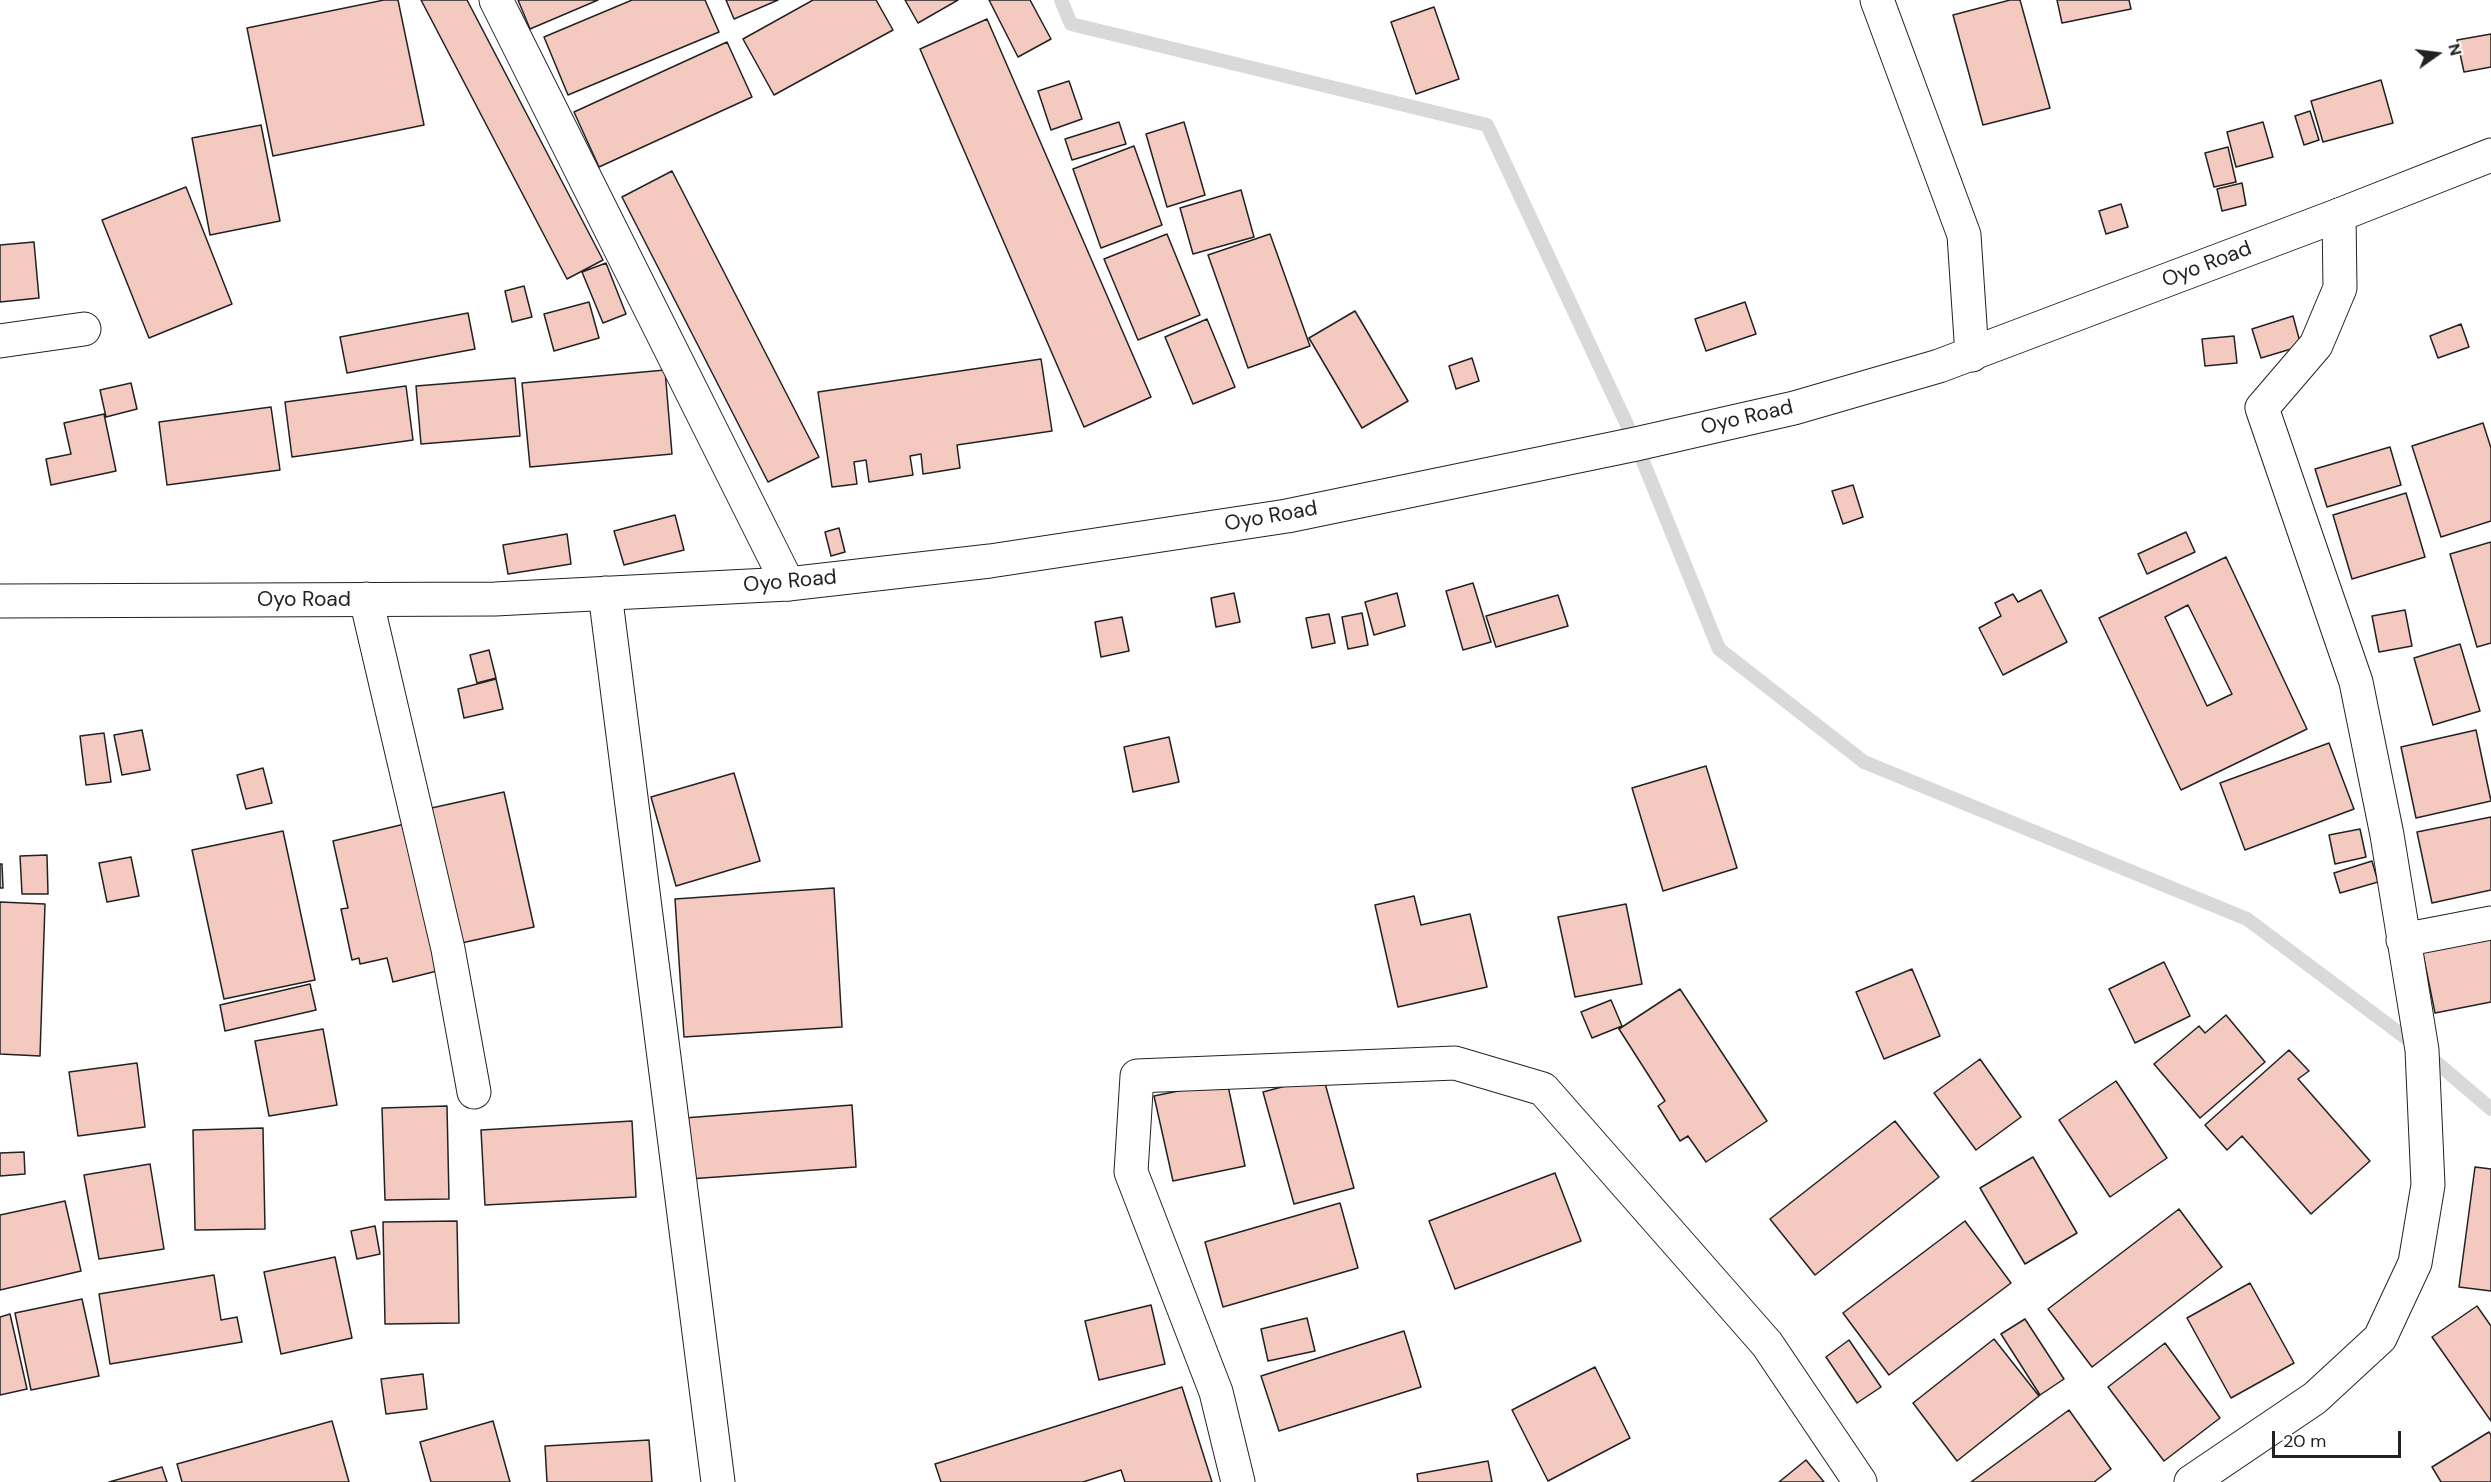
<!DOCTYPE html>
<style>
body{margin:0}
#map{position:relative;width:2491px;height:1482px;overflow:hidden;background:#fff;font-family:"DM Sans",sans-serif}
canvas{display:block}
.north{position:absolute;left:2407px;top:24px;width:60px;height:60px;-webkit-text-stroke:4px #fff;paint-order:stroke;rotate:76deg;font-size:16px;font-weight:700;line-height:24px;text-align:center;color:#222}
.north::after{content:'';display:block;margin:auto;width:21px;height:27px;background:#222;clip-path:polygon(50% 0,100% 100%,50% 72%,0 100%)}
.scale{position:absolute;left:2272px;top:1431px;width:129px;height:27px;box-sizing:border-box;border:3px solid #222;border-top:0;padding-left:8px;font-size:18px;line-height:21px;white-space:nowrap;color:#222;-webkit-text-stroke:4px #fff;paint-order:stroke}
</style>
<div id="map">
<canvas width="2491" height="1482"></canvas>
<div class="north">N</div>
<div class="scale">20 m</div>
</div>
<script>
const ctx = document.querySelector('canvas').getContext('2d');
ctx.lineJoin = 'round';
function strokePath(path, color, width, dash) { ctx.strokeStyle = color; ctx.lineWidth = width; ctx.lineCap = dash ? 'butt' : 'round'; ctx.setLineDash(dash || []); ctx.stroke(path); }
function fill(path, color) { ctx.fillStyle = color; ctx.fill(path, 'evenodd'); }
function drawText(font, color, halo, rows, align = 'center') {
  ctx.font = font + ' "DM Sans",sans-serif'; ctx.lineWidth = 4.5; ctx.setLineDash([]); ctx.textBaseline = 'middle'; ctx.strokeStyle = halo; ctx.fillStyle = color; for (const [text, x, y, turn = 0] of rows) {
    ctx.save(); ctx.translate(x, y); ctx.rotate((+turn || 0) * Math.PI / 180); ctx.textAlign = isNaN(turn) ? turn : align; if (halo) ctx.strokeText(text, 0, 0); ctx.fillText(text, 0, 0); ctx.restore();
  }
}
const stream = new Path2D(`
 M1061,0l10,24 416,101 149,319 83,205 145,113 383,157 175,131 69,59`);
const building = new Path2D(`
 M384,0h14l26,125 -151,31 -26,-128z
 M421,0h46l136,260 -36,19z
 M518,0h80l-68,29z
 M632,0h73l14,32 -151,63 -24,-58z
 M726,0h52l-44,19z
 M813,0h63l17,30 -119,65 -31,-56z
 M905,0h53l-40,23z
 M989,0h41l21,39 -33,18z
 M2010,0h10l30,108 -67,17 -30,-110z
 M2057,0h72l2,9 -69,14z
 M1434,7l25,72 -43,15 -25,-72z
 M987,19l164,378 -67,30 -164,-378z
 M2491,34v33l-27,5 -7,-32z
 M727,42l25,55 -153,70 -25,-55z
 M2381,80l12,43 -70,19 -12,-41z
 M1069,81l13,38 -31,11 -13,-39z
 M2310,111l9,29 -15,5 -9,-29z
 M1119,122l7,22 -54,16 -7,-21z
 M1184,122l21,73 -38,12 -21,-73z
 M2263,122l10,35 -37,10 -9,-35z
 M261,125l19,96 -70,14 -18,-97z
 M1134,146l28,79 -61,23 -28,-79z
 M2228,147l8,35 -22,5 -9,-34z
 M672,171l147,286 -51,25 -146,-285z
 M2242,183l4,22 -24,6 -5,-22z
 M186,187l46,117 -83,34 -47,-118z
 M1241,190l13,47 -61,17 -13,-46z
 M2121,204l7,23 -22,7 -7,-23z
 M1167,234l33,81 -62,25 -34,-81z
 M1270,234l40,112 -62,22 -40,-113z
 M34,242l5,56 -39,4v-57z
 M606,263l20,51 -23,9 -21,-51z
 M524,286l8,31 -20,5 -7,-31z
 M589,302l10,36 -45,13 -10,-37z
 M1745,302l11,32 -50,17 -11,-32z
 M1355,311l53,90 -46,27 -53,-90z
 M468,313l7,36 -128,24 -7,-36z
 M2293,316l8,30 -40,12 -9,-29z
 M1207,319l28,68 -42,17 -28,-67z
 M2461,324l8,23 -31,11 -8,-22z
 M2234,336l3,27 -32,3 -3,-27z
 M1472,358l7,23 -23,8 -7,-23z
 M1041,359l11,72 -95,14 3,23 -37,6 -2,-20 -11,2 3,19 -44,7 -3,-22 -12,2 3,22 -25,3 -14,-95z
 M665,370l7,84 -142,13 -8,-84z
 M515,378l5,58 -99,8 -5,-58z
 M131,383l6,26 -31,8 -6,-27z
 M406,386l7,54 -121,17 -7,-55z
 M271,407l9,63 -113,15 -8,-63z
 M104,414l12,57 -65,14 -5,-26 25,-5 -7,-31z
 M2483,423l8,25v73l-50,16 -29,-91z
 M2390,447l11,38 -74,22 -12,-38z
 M1853,485l10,32 -20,7 -11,-33z
 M2406,493l19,64 -73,22 -19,-64z
 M675,515l9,35 -60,15 -10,-34z
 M839,528l6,24 -14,4 -6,-24z
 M2186,532l9,20 -48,22 -9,-20z
 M567,534l4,30 -63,10 -5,-29z
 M2491,542v101l-14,4 -27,-93z
 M2226,557l81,172 -126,61 -82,-172zM2188,605l44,89 -25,12 -42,-89z
 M1473,583l18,59 -28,8 -17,-59z
 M2041,590l26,52 -64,33 -24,-47 22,-12 -6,-13 18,-9 5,8z
 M1234,593l6,29 -24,5 -5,-29z
 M1397,593l8,33 -31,9 -9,-33z
 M1558,595l10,31 -72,21 -10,-31z
 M2405,610l7,36 -33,6 -7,-36z
 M1362,613l6,32 -20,4 -6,-32z
 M1329,614l6,29 -23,5 -6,-30z
 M1122,617l7,34 -28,6 -6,-35z
 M2460,644l20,67 -47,14 -19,-67z
 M489,650l7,28 -19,5 -7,-28z
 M496,679l7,30 -39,9 -6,-29z
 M142,730l8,40 -28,5 -8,-40z
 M2476,730l15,71 -75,17 -15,-71z
 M104,733l7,49 -25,3 -6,-49z
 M1169,737l10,45 -46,10 -9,-45z
 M2329,743l25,66 -109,41 -25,-67z
 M1706,766l31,102 -74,23 -31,-103z
 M263,768l9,35 -26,6 -9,-34z
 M734,773l26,88 -84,25 -25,-89z
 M504,792l30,135 -77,17 -30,-135z
 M2491,817v73l-59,13 -15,-71z
 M409,823l36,146 -52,13 -6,-24 -27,6 -1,-6 -7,2 -11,-51 7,-1 -15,-67z
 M2360,829l6,28 -31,7 -6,-29z
 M283,831l32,149 -91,19 -32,-149z
 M47,855l1,39h-26l-2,-38z
 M131,857l8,39 -32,6 -8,-39z
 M2372,861l6,21 -38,11 -6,-20z
 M0,864h2l1,24h-3z
 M834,888l8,139 -158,10 -9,-138z
 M1414,896l7,29 49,-11 17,73 -89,20 -23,-102z
 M0,902l45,2 -5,152 -40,-2z
 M1626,904l16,80 -67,13 -17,-80z
 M2491,933v69l-56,11 -13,-64z
 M2164,962l26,54 -55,27 -26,-54z
 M1912,969l28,67 -56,23 -28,-67z
 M310,984l6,26 -91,21 -5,-26z
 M1680,989l87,132 -61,41 -18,-26 -8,5 -22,-35 7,-5 -46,-72z
 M1611,1000l11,26 -30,12 -11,-26z
 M2226,1015l39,47 -65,56 -46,-54 45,-38 6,7z
 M323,1029l14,76 -68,11 -14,-75z
 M2289,1050l20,21 -11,8 72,82 -59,53 -69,-78 -15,14 -22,-25z
 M1980,1059l41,58 -45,33 -42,-57z
 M137,1063l8,64 -67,9 -9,-64z
 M1323,1076l31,112 -60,16 -31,-112z
 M1227,1081l18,85 -72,15 -19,-85z
 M2116,1081l51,77 -57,39 -51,-77z
 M852,1105l4,62 -167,12 -5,-61z
 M447,1106l2,93 -64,1 -3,-92z
 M632,1121l4,76 -151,8 -4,-75z
 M1895,1121l44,56 -124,98 -45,-56z
 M263,1128l2,101 -70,1 -2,-100z
 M24,1152l1,22 -25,2v-23z
 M2033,1157l44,76 -52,31 -45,-76z
 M150,1164l14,85 -65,10 -15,-84z
 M2475,1167l16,2v122l-32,-4z
 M1555,1173l26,68 -126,48 -26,-68z
 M65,1201l16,70 -81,19v-75z
 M1340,1203l18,65 -135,39 -18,-65z
 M2179,1209l43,58 -130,100 -44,-58z
 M457,1221l2,102 -74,1 -2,-102z
 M1965,1221l46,62 -122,92 -46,-62z
 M375,1226l5,28 -23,5 -6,-28z
 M335,1257l17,81 -71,16 -17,-82z
 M214,1275l7,45 16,-3 5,25 -132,22 -11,-70z
 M2250,1283l44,80 -63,35 -44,-80z
 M82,1299l17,77 -68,14 -16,-77z
 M1151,1305l14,59 -66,16 -14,-59z
 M2477,1306l14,20v95l-59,-84z
 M10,1314l17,75 -27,6v-78z
 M1307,1318l8,33 -47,10 -7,-32z
 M2025,1319l39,60 -24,16 -39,-61z
 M1404,1331l17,56 -142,44 -18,-55z
 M1994,1339l45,57 -82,65 -44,-58z
 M1849,1340l32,47 -24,16 -31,-46z
 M2165,1343l55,75 -56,43 -56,-74z
 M1595,1367l35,71 -82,43 -36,-71z
 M423,1374l4,35 -41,5 -5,-35z
 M1182,1387l30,95h-87l-4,-12 -38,12h-142l-6,-18z
 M2069,1410l42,59 -17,13h-123z
 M332,1421l17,61h-167l-5,-18z
 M493,1421l17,61h-79l-11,-40z
 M2489,1432l2,3v47h-50l-9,-15z
 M649,1440l3,42h-105l-2,-36z
 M1806,1460l18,22h-45z
 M1488,1461l4,21h-74l-1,-8z
 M162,1467l5,15h-58z`);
const minor = new Path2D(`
 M496,0l292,584
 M1877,0l87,235 8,120
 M0,341l84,-12
 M605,593l113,889
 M366,599l82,350 26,143
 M2403,940l88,-17
 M1238,1482l-22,-90 -85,-220 6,-96 318,-13 88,26 224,255 93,138
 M2191,1482l124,-84 65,-60 35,-75 13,-78 -6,-135 -35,-215 -31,-153 -94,-274 54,-63 24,-57 -1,-73`);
const highway = new Path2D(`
 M0,601l495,-2 293,-15 202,-23 297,-45 349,-72 158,-36 145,-42 400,-151 152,-60`);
const streetNames = [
 ["Oyo Road",2207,265,-21],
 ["Oyo Road",1747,418,-13],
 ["Oyo Road",1271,517,-10],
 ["Oyo Road",790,582,-5],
 ["Oyo Road",304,600]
];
strokePath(stream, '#d9d9d9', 14);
fill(building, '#f3c9c0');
strokePath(building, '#222', 1.5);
strokePath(minor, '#222', 35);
strokePath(highway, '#222', 35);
strokePath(minor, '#fff', 33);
strokePath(highway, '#fff', 33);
drawText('21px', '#222', '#fff', streetNames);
</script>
